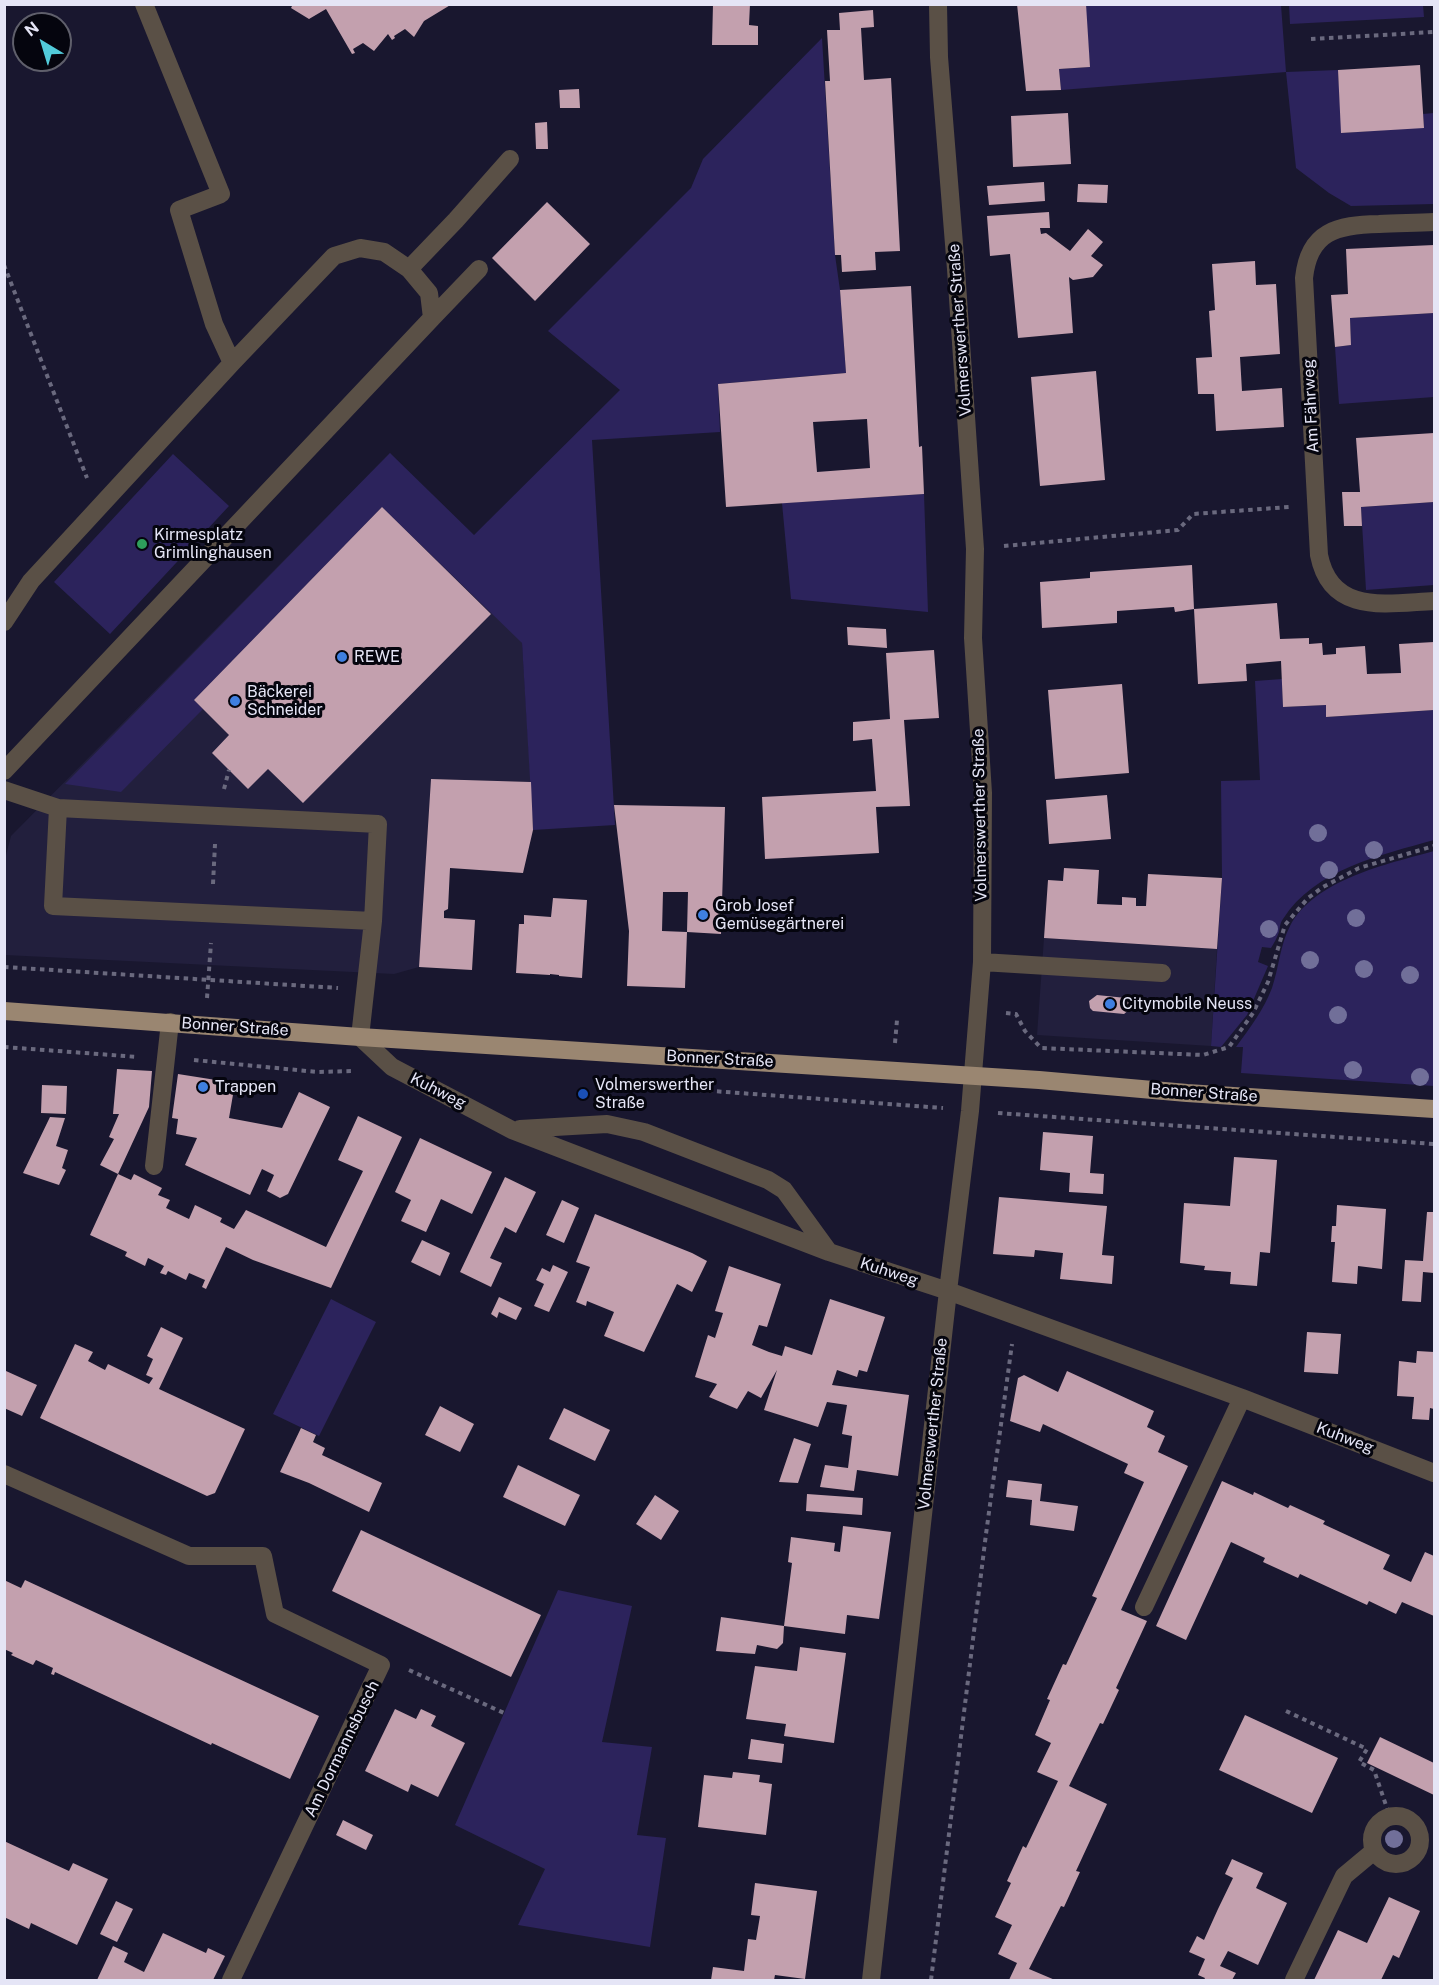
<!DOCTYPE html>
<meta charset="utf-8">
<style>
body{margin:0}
#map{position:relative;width:1439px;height:1985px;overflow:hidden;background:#19172f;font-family:"Public Sans",sans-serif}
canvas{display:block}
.frame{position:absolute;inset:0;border:6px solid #e5e5f6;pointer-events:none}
.north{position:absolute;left:12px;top:12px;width:60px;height:60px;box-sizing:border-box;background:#05050e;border:2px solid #5f5f6b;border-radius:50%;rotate:322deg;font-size:16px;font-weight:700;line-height:24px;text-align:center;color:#e5e5f6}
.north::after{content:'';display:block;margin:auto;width:21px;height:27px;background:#52cbda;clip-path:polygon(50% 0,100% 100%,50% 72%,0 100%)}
</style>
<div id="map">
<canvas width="1439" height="1985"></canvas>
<div class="frame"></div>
<div class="north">N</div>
</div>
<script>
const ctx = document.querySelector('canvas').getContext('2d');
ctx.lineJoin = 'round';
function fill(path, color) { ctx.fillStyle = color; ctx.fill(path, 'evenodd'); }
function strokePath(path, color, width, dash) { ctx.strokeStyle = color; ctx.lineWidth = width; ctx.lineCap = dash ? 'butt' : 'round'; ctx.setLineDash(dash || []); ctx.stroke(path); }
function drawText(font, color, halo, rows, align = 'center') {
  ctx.font = font + ' "Public Sans",sans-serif'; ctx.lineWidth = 6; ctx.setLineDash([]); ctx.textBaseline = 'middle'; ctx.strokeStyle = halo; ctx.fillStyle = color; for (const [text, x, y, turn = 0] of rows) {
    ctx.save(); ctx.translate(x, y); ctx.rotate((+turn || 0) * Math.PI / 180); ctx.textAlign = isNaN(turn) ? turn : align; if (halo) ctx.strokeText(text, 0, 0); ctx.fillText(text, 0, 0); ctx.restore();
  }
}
const built = new Path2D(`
 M390,453l132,190 9,139 -100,-3 -12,188 -25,7 -389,-19 -1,-92 7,-27z
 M1044,938l173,11 -6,97 -174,-11z`);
const green = new Path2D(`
 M1085,5h196l5,67 52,-2 4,63 82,-6 -1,-13 11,-1v91l-83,2 -22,-13 -33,-25 -10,-96 -225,18 -2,-21 31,-2z
 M1289,5h134l1,12 -134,7z
 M822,38l13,217 5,35 6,83 -128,11 2,48 -128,8 23,385 -82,5 -11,-187 -140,-136 -188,193 9,9 -82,83 -56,-8 325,-331 84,82 146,-145 -72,-59 143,-143 12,-29z
 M1434,313v84l-95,7 -4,-57 16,-2 -1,-27z
 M173,454l56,52 -119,128 -56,-52z
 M924,494l4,118 -137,-13 -9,-96z
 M1434,502v83l-68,5 -5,-83z
 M1282,679l1,28 43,-2v12l108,-7v130c-53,15 -119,29 -151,79 -3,4 -3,8 -4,13 -2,6 -5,11 -8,16l-9,-1 -4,15 10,4 -21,49 -26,32 -10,-1 11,-168 -1,-97 39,-1 -5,-99z
 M1434,851v235l-193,-13 2,-26h-7c14,-19 28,-38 36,-59 7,-21 8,-43 18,-62 25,-47 98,-62 144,-75z
 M331,1299l45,23 -57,114 -46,-22z
 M558,1590l74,16 -30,136 50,5 -15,88 29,3 -16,109 -132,-22 27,-56 -90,-44z`);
const building = new Path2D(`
 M293,4h159l-28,17 -10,16 -9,-8 -11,7 1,2 -3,2 -4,-6 -14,17 -11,-8 -10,6 2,4 -3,1 -26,-45 -17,10 -18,-11z
 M713,4h37l-1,21 9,1v19h-46z
 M1017,4h69l4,63 -31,2 2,21 -35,1z
 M873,10l1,17 -13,1 3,52 27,-2 9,173 -25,1 1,18 -34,2 -1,-17h-6l-2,-35 -8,-139h5l-3,-51h13l-1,-17z
 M1420,65l4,63 -83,5 -3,-63z
 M579,89l1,19h-20l-1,-18z
 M1068,113l3,51 -58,3 -2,-51z
 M547,122l1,27h-12l-1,-26z
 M1044,182l1,19 -56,4 -2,-19z
 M1078,184l30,1 -1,18 -30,-1z
 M547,202l43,42 -55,57 -43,-43z
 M1049,212l1,16h-10l1,6 5,-1 24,18 18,-22 15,13 -12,14 12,9 -10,12 -20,3 -4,-3 4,56 -55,5 -8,-84 -20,2 -3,-40z
 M1434,245v68l-84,5 1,27 -16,2 -4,-52 17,-1 -2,-45z
 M1255,261l1,24 20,-1 4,70 -40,3 2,34 40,-3 2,39 -68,4 -2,-37h-16l-2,-36 16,-1 -3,-46 6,-1 -3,-46z
 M911,286l8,161 3,-1 2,48 -198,13 -8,-123 128,-11 -6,-83zM867,419l3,49 -53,4 -4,-50z
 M1096,371l9,109 -65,6 -9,-109z
 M1434,433v69l-73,5 1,19h-18l-2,-34h18l-4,-54z
 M382,507l109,107 -188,189 -35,-34 -20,20 -36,-36 17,-18 -35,-35z
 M1192,565l2,44 -19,3 -1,-5 -57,4v12l-75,5 -2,-46 50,-4v-6z
 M1277,603l3,36 29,-1v6l13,-1 1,12 13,-1v-6l29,-2 2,28 34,-1 -2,-29 35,-2v68l-108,7v-12l-43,2 -2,-46 -35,3 1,17 -49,3 -4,-75z
 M847,627l39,2 1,19 -39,-3z
 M934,650l5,68 -35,2 6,86 -34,1 3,46 -114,6 -3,-62 114,-6 -4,-52 -19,2v-19l37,-3 -4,-66z
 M1122,684l7,89 -74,6 -7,-89z
 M431,779l100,3 2,48 -10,43 -73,-5 -2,41 -4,2v7l31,2 -3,50 -53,-3z
 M1107,795l4,44 -62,5 -3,-44z
 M614,805l111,2 -4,127 -34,-2 1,-40h-25l-1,39 25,1 -2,56 -58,-2 2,-55z
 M1064,868l35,2 -2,34 25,1v-8l14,1v8h10l2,-32 74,4 -5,71 -173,-11 4,-58 15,1z
 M553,898l34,2 -5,78 -23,-2v-1l-9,-1v1l-34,-2 3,-49h5v-9l27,2z
 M1097,995l29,3 3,2 1,9 -6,5 -31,-3 -3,-3 -1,-7z
 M117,1069l35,2 -3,36 -31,67 -18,-9 14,-26 -5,-2 10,-23h-6z
 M178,1074l57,9 -6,35 53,10 17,-36 31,15 -42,87 -8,4 -13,-7 7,-16 -12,-6 -12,26 -65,-30 12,-27 -21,-4 2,-15 -6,-1z
 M42,1085l25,1 -1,28 -25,-1z
 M358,1116l44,21 -71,151 -78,-28 -27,-13 -20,42 -4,-2 3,-7 -16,-7 -3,7 -18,-9 -2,4 -6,-2 4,-7 -16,-8 -3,8 -20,-10 2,-4 -37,-17 28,-61 13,6 3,-6 28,14 -4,7 12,5 -4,8 23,11 6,-14 27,13 -2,4 14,7 12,-19 80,37 37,-76 -25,-11z
 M50,1117l15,1 -9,28 12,4 -6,18 4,2 -7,15 -36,-12z
 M1043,1132l50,4 -3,37 14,1 -1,20 -34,-2 1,-19 -30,-3z
 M420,1138l72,34 -20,42 -31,-15 -15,33 -25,-11 10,-21 -16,-8z
 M1234,1157l43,3 -7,93 -10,-1 -3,34 -27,-2 1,-12 -27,-2 1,-4 -25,-3 4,-60 46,3z
 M505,1177l31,15 -20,41 -11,-6 -15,31 12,5 -11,24 -31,-15z
 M999,1197l108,9 -5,49 12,1 -2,28 -52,-5 3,-26 -28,-3 -1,7 -41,-3z
 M562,1200l17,8 -15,35 -18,-8z
 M1337,1205l49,4 -4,60 -24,-3 -1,18 -25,-2 3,-40h-4l1,-16h4z
 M1427,1212h7v61l-11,-1 -2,30 -19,-1 3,-41 18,1z
 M595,1214l97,39 15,8 -15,31 -15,-8 -33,68 -40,-16 10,-24 -27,-11 -1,5 -10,-4 14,-35 -14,-5z
 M422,1240l28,13 -10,23 -29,-14z
 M553,1265l15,7 -19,40 -15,-6 10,-22 -8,-4 6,-12 8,4z
 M729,1266l52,18 -14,43 -8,-2 -7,20 17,7 13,4 3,-10 27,9 18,-56 55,18 -18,55 -8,-2 -2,7 -20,-7 -5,15 77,10 -11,81 -41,-6 -3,21 -34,-4 5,-22 23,3 4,-32 -10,-2 5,-29 -20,-3 -9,25 -54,-17 13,-40 -16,28 -13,-7 -11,18 -28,-12 8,-13 -22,-7 13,-42 7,3 8,-25 -8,-2z
 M499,1297l23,11 -6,12 -17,-8 -2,6 -6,-4z
 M161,1327l22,11 -24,51 86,40 -30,64 -8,3 -167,-78 35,-74 18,8 -5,9 17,9 3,-6 41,20 4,-6 -7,-3 7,-16 -6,-3z
 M1307,1332l34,2 -3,40 -34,-2z
 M1417,1351l17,1v57l-4,-1 -1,12 -17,-1 2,-22 -17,-1 2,-35 17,2z
 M6,1371l31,14 -15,31 -18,-8v-34z
 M1067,1371l87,40 -7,16 18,9 -7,16 30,14 -67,144 26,11 -31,67 3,2 -16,34 -3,-1 -31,63 38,18 -31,67 4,1 -16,35 -3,-1 -32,63 26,11h-46l8,-17 -19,-9 14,-29 -17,-8 16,-34 -4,-2 16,-35 3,2 32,-67 -21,-9 14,-29 -16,-8 15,-35 -3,-1 16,-35 3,1 31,-67 -5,-2 52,-114 -20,-9 4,-9 -85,-40 -3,8 -30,-11 8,-43 6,-3 34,17z
 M440,1406l34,18 -14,28 -35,-17z
 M564,1408l46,22 -15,31 -46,-22z
 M301,1428l15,7 -3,7 12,6 -3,7 60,28 -13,29 -60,-29 -29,-11z
 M794,1438l17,6 -13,39 -19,-1z
 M518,1465l62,30 -15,31 -62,-29z
 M1008,1480l34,4 -2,17 38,5 -4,25 -44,-6 2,-25 -26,-3z
 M1222,1481l31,14 1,-3 34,16 2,-3 35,16 -2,3 67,31 -7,14 28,13 14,-30 9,4v60l-32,-14 -6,12 -27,-13 -2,4 -67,-31 -2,4 -35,-16 2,-4 -34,-16 -45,98 -30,-14z
 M807,1494l56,4 -1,17 -56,-4z
 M655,1495l24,16 -18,29 -25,-16z
 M843,1526l48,6 -12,87 -32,-4 -2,19 -61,-8 -1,17 -6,6 -20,-4 -2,9 -39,-3 5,-34 63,9 8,-63 -4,-1 3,-25 44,6 -1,8 6,1z
 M361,1530l180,85 -30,62 -179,-86z
 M4,1580l17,8 4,-8 294,136 -29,63 -78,-36 -1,2 -156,-73 -1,3 -3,-1 2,-6 -17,-8 -3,5 -22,-10 2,-2 -9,-4z
 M800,1647l46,6 -12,90 -50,-7 2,-12 -40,-5 9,-53 42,5z
 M395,1709l21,10 5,-10 15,7 -5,10 34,17 -27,54 -27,-13 -3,8 -43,-21z
 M1245,1715l93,43 -26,55 -93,-43z
 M1380,1737l54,26v32l-67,-32z
 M751,1739l33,5 -2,19 -34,-4z
 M733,1772l27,3 -1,7 13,2 -6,51 -68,-8 6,-52 28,3z
 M343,1820l30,15 -7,15 -30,-15z
 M4,1841l65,30 4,-8 35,16 -31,66 -46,-22 -2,6 -25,-12z
 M1232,1859l31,14 -7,15 31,15 -29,62 -30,-14 -8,15 16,7 -4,7h-28l1,-2 -7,-3 7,-16 -16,-7 8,-16 7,4 14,-31 15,-31 -8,-4z
 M755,1883l62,8 -12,88 -30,-4 -1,5h-63l2,-13 31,4 4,-32 8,1 4,-24 -9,-1z
 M1389,1897l31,14 -21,47 -6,-3 -12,25h-67l24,-50 29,13z
 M116,1901l17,8 -16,33 -17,-8z
 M163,1933l43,20 2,-5 17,8 -12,24h-116l16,-34 15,7 -4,9 20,10z`);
const path = new Path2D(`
 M1311,39l123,-7
 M4,265l83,213
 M1004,546l174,-16 15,-16 96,-7
 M224,789l5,-19
 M213,884l2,-40
 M4,967l334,21
 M207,998l4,-55
 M1006,1013l10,1 9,17 16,17 162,7 26,-8 24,-34 15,-31 17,-57 23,-27 15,-11 36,-19 75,-22
 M895,1043l2,-23
 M4,1047l134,10
 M194,1060l123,12 37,-1
 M699,1090l244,18
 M998,1113l436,31
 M409,1670l95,43
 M1286,1711l81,38 -8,13 15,8 16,47
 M931,1980l55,-446 26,-190`);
const minor = new Path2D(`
 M144,4l77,190 -42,16 35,114 18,39
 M1434,222c-18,1 -37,1 -55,2 -42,1 -70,7 -75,54l15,277c12,61 69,48 115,46
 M409,269l47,-49 54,-61
 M432,318l47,-49
 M4,622l27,-41 201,-218 102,-107 26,-8 24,4 25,17 20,24 3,25 -428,453
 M4,790l54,18 320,16 -5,97 -320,-15 5,-98
 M373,921l-13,116 32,30 120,63 317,122 119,39 294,107 192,75
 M982,962l180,11
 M520,1129l87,-5 37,8 124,48 16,10 45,62
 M154,1166l16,-144
 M4,1474l185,82h74l12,58 106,51 -150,315
 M1144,1607l98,-209
 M1372 1840a24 24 0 1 1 48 0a24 24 0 1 1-48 0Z
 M871,1980l77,-689 22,-180 12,-149 1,-169 -10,-155 2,-89 -19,-280 -17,-212 -1,-53
 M1294,1980l50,-104 30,-25`);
const major = new Path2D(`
 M4,1011l356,26 679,43 148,13 247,16`);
const trees = [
 [1318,833],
 [1374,850],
 [1329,870],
 [1356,918],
 [1269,929],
 [1310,960],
 [1364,969],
 [1410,975],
 [1338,1015],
 [1353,1070],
 [1420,1077],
 [1394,1839]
];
const markers = [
 [142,544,6,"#2e9e5b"],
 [342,657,6,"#3f7fe0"],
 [235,701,6,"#3f7fe0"],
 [703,915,6,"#3f7fe0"],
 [1110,1004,6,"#3f7fe0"],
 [203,1087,6,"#3f7fe0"],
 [583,1094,6,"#1a4fb4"]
];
const streetNames = [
 ["Volmerswerther Straße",960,330,-94],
 ["Am Fährweg",1311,406,-93],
 ["Volmerswerther Straße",980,815,-91],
 ["Bonner Straße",235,1027,4],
 ["Bonner Straße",720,1059,3],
 ["Kuhweg",438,1091,27],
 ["Bonner Straße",1204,1093,4],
 ["Kuhweg",889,1272,18],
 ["Volmerswerther Straße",933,1424,-84],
 ["Kuhweg",1345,1438,21],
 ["Am Dormannsbusch",342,1749,-64]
];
const poiNames = [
 ["Kirmesplatz",154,535],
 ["Grimlinghausen",154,553],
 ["REWE",354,657],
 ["Bäckerei",247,692],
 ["Schneider",247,710],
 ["Grob Josef",715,906],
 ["Gemüsegärtnerei",715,924],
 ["Citymobile Neuss",1122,1004],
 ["Volmerswerther",595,1085],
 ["Straße",595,1103],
 ["Trappen",215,1087]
];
fill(built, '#221f3d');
fill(green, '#2c235c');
fill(building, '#c3a0ae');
strokePath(path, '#6a697e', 4, [4.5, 4.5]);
strokePath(minor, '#5a5046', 18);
strokePath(major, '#9a8671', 18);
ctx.fillStyle = '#716f99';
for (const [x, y] of trees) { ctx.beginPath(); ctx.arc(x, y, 9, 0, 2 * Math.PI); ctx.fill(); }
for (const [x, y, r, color] of markers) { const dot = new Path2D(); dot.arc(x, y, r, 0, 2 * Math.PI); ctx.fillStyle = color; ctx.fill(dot); strokePath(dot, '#05050e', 2); }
drawText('16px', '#e5e5f6', '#05050e', streetNames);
drawText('16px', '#e5e5f6', '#05050e', poiNames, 'left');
</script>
